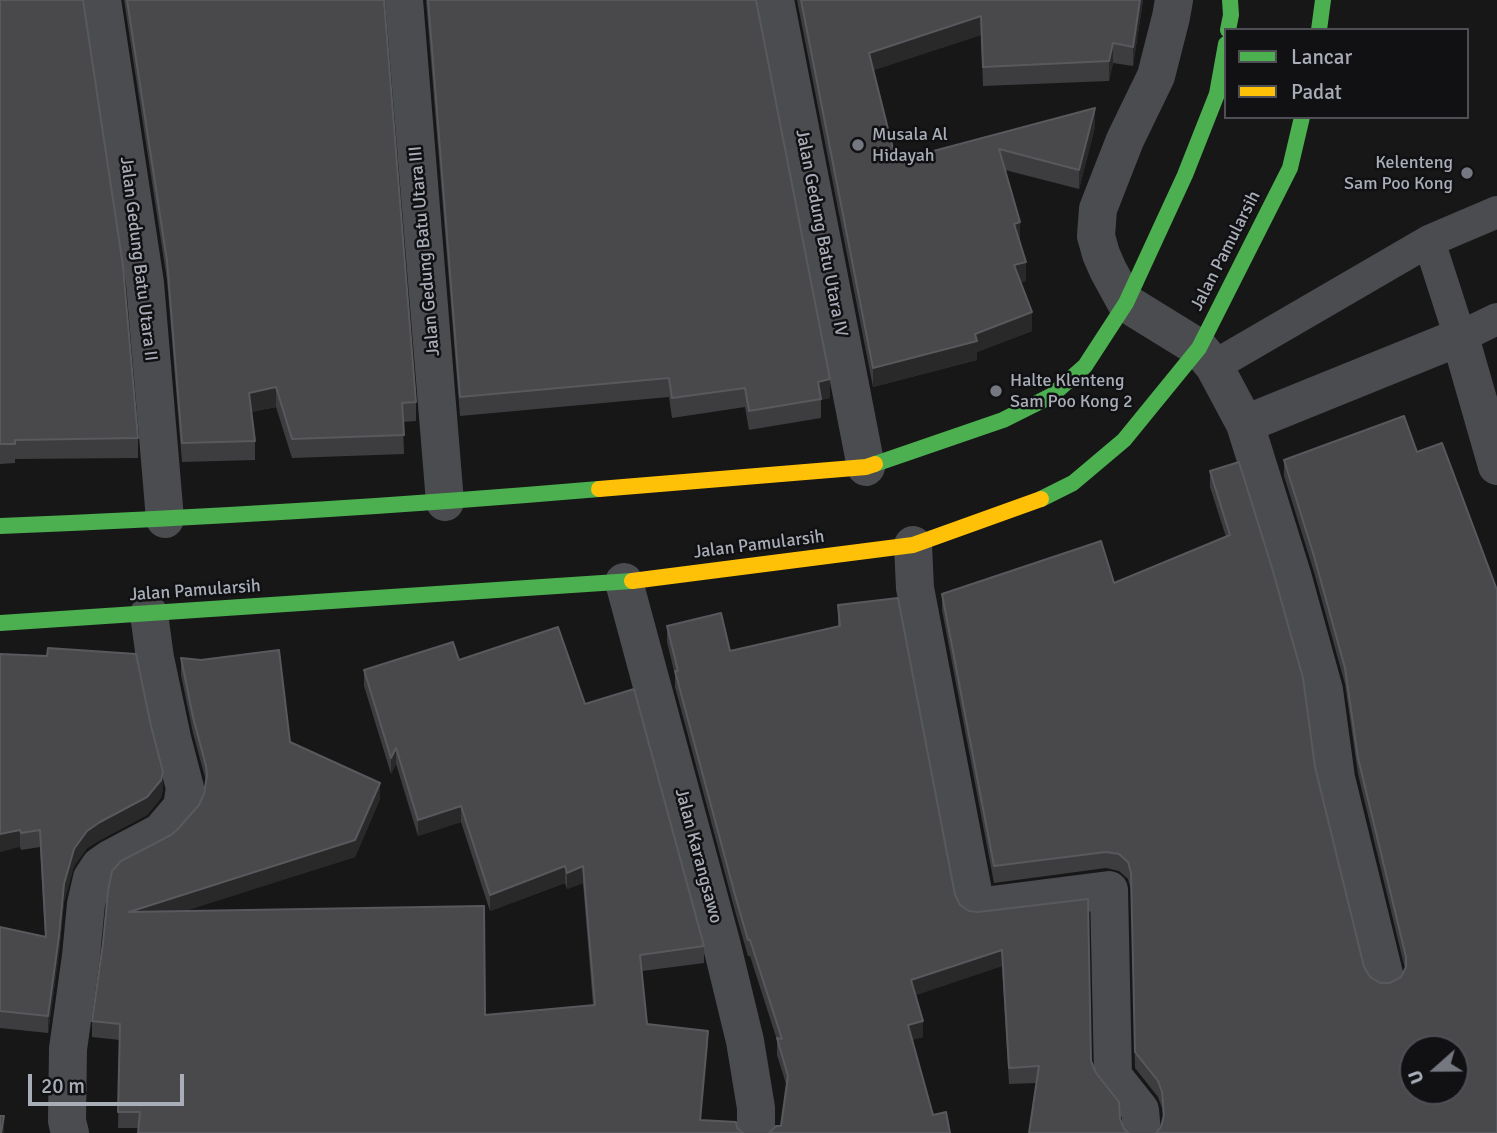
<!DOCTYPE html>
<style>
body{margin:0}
#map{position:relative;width:1497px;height:1133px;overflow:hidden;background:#171717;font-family:Signika,sans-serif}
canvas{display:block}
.legend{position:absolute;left:1224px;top:28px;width:245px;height:91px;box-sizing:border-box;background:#111113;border:2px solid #4d4f55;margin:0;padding:9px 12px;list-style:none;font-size:21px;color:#a8adb8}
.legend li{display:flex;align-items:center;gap:14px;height:35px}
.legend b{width:35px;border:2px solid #4d4f55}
.north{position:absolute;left:1399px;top:1035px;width:70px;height:70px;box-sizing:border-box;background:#111113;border:2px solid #4d4f55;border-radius:50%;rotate:249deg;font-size:19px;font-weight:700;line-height:28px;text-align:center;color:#a8adb8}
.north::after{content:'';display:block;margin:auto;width:24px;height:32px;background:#757880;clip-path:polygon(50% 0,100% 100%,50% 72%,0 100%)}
.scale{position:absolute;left:28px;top:1074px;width:156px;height:32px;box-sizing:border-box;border:4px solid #a8adb8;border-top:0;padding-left:9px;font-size:21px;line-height:24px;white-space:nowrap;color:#a8adb8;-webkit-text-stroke:5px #111113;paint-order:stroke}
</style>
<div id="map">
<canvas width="1497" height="1133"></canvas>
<ul class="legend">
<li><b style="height:9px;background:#4caf50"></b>Lancar</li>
<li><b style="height:9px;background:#ffc107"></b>Padat</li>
</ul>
<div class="north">U</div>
<div class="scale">20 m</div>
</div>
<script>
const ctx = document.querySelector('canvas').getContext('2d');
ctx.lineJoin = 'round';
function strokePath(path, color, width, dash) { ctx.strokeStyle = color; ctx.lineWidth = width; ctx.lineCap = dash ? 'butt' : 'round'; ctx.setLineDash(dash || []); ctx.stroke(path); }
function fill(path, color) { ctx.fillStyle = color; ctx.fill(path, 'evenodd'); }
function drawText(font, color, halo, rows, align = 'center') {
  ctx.font = font + ' Signika,sans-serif'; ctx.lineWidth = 5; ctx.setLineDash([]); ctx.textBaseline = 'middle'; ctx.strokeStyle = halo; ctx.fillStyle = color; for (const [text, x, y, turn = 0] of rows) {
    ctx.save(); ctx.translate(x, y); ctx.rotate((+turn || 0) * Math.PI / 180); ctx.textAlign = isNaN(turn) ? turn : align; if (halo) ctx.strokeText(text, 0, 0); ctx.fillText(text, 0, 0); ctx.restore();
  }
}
const lane = new Path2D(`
 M1429,241l31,96 37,-18
 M1214,366l215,-125 68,-29`);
const street = new Path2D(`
 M102,0l43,283 20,236
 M404,0l41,502
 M775,0l91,467
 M1174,0l-3,17 -15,59 -31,64 -27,69 -2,27 5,18 7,16 18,33 73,45 15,18 31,58 215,-87 37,129
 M1245,424l48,154 31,112 12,88 49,200
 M913,545l2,43 61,319 133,-17 4,186 27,34 2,23
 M624,582l97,360 24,99 11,67v25
 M70,1133l-3,-12 1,-72 13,-93 5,-52 6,-26 8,-12 10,-7 51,-27 21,-25 3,-19 -13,-50 -17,-80 -6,-44`);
const fast = new Path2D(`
 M1228,30l3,-15 -1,-15
 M1319,30l4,-30
 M875,464l128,-44 48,-24 34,-30 41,-63 59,-128 32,-81 9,-50
 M1041,499l32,-16 51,-43 75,-92 91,-180 12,-51
 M0,526c200,-8 400,-20 599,-37
 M0,623l632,-42`);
const slow = new Path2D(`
 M599,489l267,-22 9,-3
 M632,581l281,-36 128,-46`);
const wall = new Path2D(`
 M0,0l138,438v20l-123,1v4l-15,1z
 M124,0h260l32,402v19l-13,1 1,32 -112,4 -16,-51 -25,5 4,29v19l-73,2 -15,-182z
 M426,0h330l74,398 -9,2v18l-72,12 -4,-23 -73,11 -3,-21 -209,19z
 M797,0h346l-10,66 -20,-3 -4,18 -126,5 -2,-51 -108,35 23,91 199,-34 -16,62 -74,-19 15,71 6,40 -5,1 11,49 -55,21v8l-104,27z
 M1417,452l80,681 -336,-6 2,-7 -1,-12 -4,-11 -23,-29 -4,-178 -3,-11 -9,-8 -13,-3 -112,15 -52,-273v-16l172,-11 112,-46 -16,-50v-16l105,296 49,200 6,10 10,6h10l11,-6 4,-8 -47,-195 -13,-90 -31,-112 -30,-96v-16z
 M838,605l117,290 5,10 9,6 9,1 110,-13 -52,184 -27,1 -7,-118 -87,29 8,42 -11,3 21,75 -152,11 6,-39 -10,-32v-15l-27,-84h-2l-13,-45 -60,-224v-12l-8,-33v-16l63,25 108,-25z
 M0,654l163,135 -2,9 -14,17 -47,25 -13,8 -13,18 -10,36 -5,51 -11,80 -48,-5v-101l45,9 -5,-89 -19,3 -1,-3z
 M181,658l109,84 90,57 -25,58 -172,54 302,104 108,-10 -10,-122 -16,6 -2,-6 -75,28 -29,-89 -43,14 -22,-72 -5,10 -27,-88v-16l95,-10 126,44 119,242v17l-62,8 5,53 61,23 -569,81h-21l2,-88 -28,-3v-16l79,-186 6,-5 22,-25 5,-11 2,-13 -13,-48 -12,-58z`);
const shadedWall = new Path2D(`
 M1140,0h3l-10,66v-19z
 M981,16v19l-112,37v-19z
 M1113,43v20l-4,18v-20z
 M1095,108v19l-16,62v-19z
 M1020,222v19l-6,-17z
 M1026,262v19l-12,3v-19z
 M1032,312v19l-55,21v8l-104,27v-19l102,-34z
 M830,379v19l-9,2 -3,-18z
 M276,387v20l-27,5v-19z
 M396,748v16l-5,10v-16z
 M163,772v17l-2,9 -14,17 -47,25 -13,8 -13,18 -10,36 -5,51 -11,80v-17l16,-132 10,-35 13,-18z
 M380,783v16l-25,58 -226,72v-17z
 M461,806v16l-43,14v-16z
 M20,830v17l-20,5v-18z
 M565,866v17l-75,28v-16z
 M583,866v17l-16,6v-16z
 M1002,950v16l-91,31v-17z
 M923,1021v16l-15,4v-16z
 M708,1031v16l-8,86v-13z
 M4,1116v17h-3z`);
const building = new Path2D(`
 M0,0h83l40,266 15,172 -123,2v4h-15z
 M127,0h257l32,402 -14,1 2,32 -112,4 -16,-52 -27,6 6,48 -73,2 -15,-182z
 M428,0h328l74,379 -12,3 3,17 -72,12 -4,-23 -73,10 -3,-20 -209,19z
 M801,0h339l-7,47 -20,-4 -4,18 -126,6 -2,-51 -112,37 27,108 199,-53 -16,62 -80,-21 21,73 -6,2 12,38 -12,3 18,47 -57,22 2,7 -104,27z
 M1404,416l13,36 25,-9 55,147v543h-341l5,-6 3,-12 -2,-23 -4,-11 -23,-29 -4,-179 -3,-11 -9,-8 -13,-2 -112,14 -52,-272 159,-53 13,42 116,-48 -20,-64 29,-9 33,106 31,110 12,89 49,200 6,10 10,6h10l11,-6 5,-10v-10l-48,-199 -13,-90 -31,-112 -30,-96zM1413,1049h42v42h-42z
 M898,598l57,297 5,10 9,6 9,1 110,-13 3,162 5,12 23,29 1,17 4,10 5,4h-100l10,-67 -30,2 -7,-118 -91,30 12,41 -15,4 25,90 13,-3 4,21h-181l7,-7h5l7,-50 -11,-38 5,1 -32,-99h-2l-13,-45 -60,-224h3l-11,-45 54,-13 9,38 110,-25 -2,-21z
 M558,627l27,77 49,-15 70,257 -64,9 7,69 61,7 -8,89 36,2 1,6 6,5h-605l2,-21h-22l2,-88 -28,-3 11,-78 5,-52 4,-20 9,-10 50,-26 6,-5 22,-25 5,-11 3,-19 -1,-9 -13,-49 -12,-59 20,2 78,-10 11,92 90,41 -25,57 -226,72 355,-6 1,109 110,-10 -12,-139 -16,7 -2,-7 -75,29 -29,-89 -43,14 -22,-72 -5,10 -27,-88 89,-28 6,18z
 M48,648l88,6 15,72 12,46 -2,8 -14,17 -47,25 -13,9 -13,18 -10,35 -5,52 -11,80 -48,-5v-84l46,10 -6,-107 -19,3 -1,-3 -20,4v-180l47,2z
 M0,1116h4l-3,17h-1z`);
const markers = [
 [858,145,7,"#757880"],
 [1467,173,7,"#757880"],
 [996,391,7,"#757880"]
];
const poiNames = [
 ["Musala Al",872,135],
 ["Hidayah",872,156],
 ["Kelenteng",1453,163,"right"],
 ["Sam Poo Kong",1453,184,"right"],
 ["Halte Klenteng",1010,381],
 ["Sam Poo Kong 2",1010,402]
];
const streetNames = [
 ["Jalan Gedung Batu Utara IV",821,233,79],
 ["Jalan Gedung Batu Utara III",425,251,-95],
 ["Jalan Pamularsih",1226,251,-63],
 ["Jalan Gedung Batu Utara II",138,259,83],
 ["Jalan Pamularsih",759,545,-7],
 ["Jalan Pamularsih",195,591,-4],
 ["Jalan Karangsawo",698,856,75]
];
strokePath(lane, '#4b4c50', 32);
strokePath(street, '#4b4c50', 38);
strokePath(fast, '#4caf50', 16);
strokePath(slow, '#ffc107', 16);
fill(wall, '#3d3d3f');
fill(shadedWall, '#29292a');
fill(building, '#49494c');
strokePath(building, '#58595d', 2);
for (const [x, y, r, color] of markers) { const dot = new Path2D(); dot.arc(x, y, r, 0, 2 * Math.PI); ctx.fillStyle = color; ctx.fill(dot); strokePath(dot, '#111113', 2.5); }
drawText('18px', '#a8adb8', '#111113', poiNames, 'left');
drawText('18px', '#a8adb8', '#111113', streetNames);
</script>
